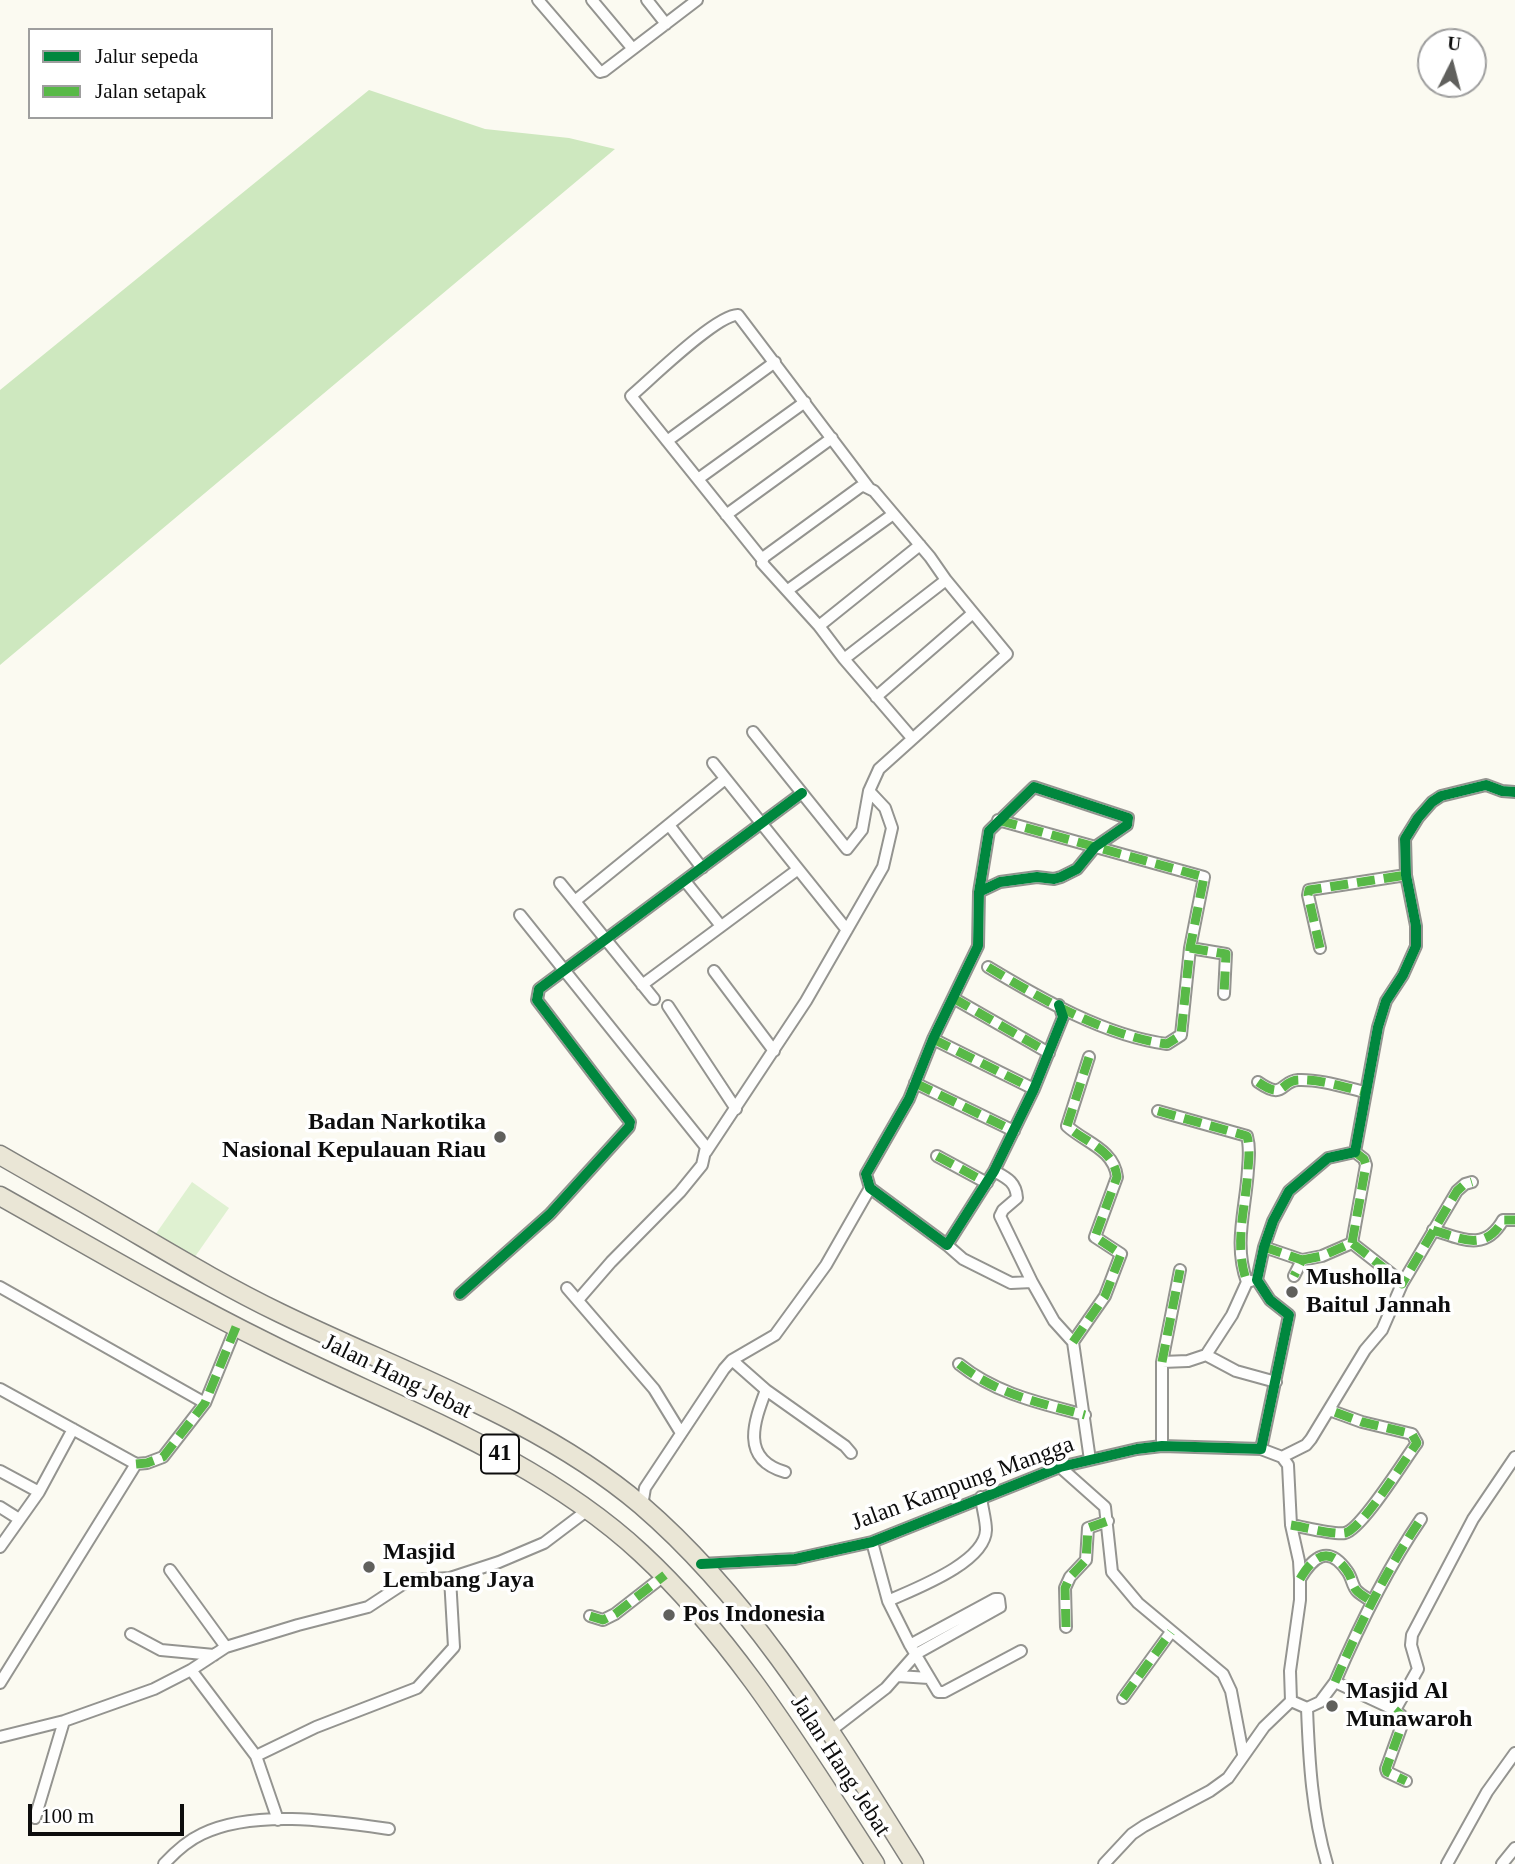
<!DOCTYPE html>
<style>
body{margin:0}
#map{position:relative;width:1515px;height:1864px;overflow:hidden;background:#fbfaf1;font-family:Georgia,serif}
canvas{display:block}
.legend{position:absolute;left:28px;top:28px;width:245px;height:91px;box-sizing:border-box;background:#fff;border:2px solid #9e9e9e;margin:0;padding:9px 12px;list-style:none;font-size:21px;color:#0d0d0d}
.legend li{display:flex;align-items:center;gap:14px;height:35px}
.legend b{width:35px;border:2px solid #9e9e9e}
.north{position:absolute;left:1417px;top:28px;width:70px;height:70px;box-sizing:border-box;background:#fff;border:2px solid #9e9e9e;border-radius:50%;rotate:6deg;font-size:19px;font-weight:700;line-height:28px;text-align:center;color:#0d0d0d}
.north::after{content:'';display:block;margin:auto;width:24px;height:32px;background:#60605d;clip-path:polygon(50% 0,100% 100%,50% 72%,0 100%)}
.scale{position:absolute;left:28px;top:1804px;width:156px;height:32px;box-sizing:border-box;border:4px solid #0d0d0d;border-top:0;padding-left:9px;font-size:21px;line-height:24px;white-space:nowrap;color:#0d0d0d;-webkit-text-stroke:5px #fff;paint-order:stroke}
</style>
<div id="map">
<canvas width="1515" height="1864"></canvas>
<ul class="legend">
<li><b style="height:9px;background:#00873e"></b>Jalur sepeda</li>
<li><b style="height:9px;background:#58b947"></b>Jalan setapak</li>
</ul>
<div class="north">U</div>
<div class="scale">100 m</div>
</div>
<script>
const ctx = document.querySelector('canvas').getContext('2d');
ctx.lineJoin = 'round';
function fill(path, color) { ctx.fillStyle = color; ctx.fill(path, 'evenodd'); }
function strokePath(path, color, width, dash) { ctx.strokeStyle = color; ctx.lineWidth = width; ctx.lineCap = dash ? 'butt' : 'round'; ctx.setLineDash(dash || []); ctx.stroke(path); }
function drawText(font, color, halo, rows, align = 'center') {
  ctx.font = font + ' Georgia,serif'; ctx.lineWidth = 7; ctx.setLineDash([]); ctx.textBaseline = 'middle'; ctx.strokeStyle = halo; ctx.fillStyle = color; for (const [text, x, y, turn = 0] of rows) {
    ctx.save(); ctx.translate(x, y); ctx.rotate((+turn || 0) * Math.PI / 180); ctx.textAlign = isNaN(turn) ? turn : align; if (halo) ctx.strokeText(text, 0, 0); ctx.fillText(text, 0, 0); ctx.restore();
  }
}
const green = new Path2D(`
 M192,1182l37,26 -37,53 -37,-26z`);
const forest = new Path2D(`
 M369,90l116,39 84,9 46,11 -615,516v-275z`);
const minor = new Path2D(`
 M538,0l62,72 4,-1 93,-71
 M592,0l41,49
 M647,0l19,24
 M667,441l108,-79
 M698,479l107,-77
 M726,515l106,-77
 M762,559l-131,-163c19,-16 86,-82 107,-81l131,173
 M788,590l104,-75
 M819,626l101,-81
 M844,659l-25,-33 -57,-63 2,-6 96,-70 4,-1 10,5 56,66 16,23 -102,79 68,79
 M876,697l97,-84
 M753,732l94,117 15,-19 7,-39 10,-22 128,-115 -61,-74
 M713,763l134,167
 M669,825l33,43
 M685,881l36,45
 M560,883l94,116
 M979,892l21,-10 37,-5 17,2 7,-2 16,-8 18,-22 32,-22 1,-7 -94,-31 -45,44 -10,61 -1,54 -45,93 -24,60 -43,75 4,14 77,57 47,-74 40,-82 29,-72 -4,-12
 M575,901l150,-122
 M520,915l186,232 -4,18 -22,27 -69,70 -33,38
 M1190,948l36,6 -2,40
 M1320,948l-12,-53 1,-5 97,-15
 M988,967c53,32 118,69 179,77l14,-9 9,-87 14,-71 -206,-57
 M714,971l60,80
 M642,985l155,-115
 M953,998l96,55
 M668,1006l68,103
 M933,1039l101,50
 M1258,1082c27,19 22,-1 40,-2 21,-1 46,7 67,12
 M915,1083l99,48
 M1158,1111l89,25c3,11 2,22 1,33 -2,39 -15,75 -1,113
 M706,1152l100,-151 77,-134 9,-39 -7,-20 -16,-17
 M937,1156l50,27
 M994,1171c13,7 22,11 23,27l-14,12 -3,6 32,66
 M1433,1230c29,9 52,22 70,-10h12
 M1352,1243l14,-78 -2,-6 -9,-7
 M947,1245l16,14 48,24 21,-1 22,39 19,21 17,118
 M1264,1247l38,13 -8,16
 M1302,1260l20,-4 30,-13 46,36 4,5
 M0,1287l205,116
 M567,1288l87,101 27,44
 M460,1294l90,-80 79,-87 1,-5 -93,-122 2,-11 263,-196
 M1073,1342l32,-46 16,-42 -26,-17 22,-60c-3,-28 -33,-35 -50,-51l22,-69
 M1206,1355l26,-40 15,-33 4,-1
 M732,1360l34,30 79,56 6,7
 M1162,1362l18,-92
 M959,1364c37,30 81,39 126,51
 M0,1389l136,75
 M766,1390c-12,32 -26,69 19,82
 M1162,1446v-84l26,-1 18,-6 30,16 40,11
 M1261,1449l21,8 6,8 3,60 8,36 1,18v21l-10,71 1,30
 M1282,1457l24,-12 5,-6 54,-89 17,-20 20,-46 55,-93 8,-7 7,-2
 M136,1464l11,-1 16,-6 42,-54 31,-76
 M1060,1467l45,40 7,65 26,31 85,71 8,17 12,63
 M0,1471l39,21
 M642,1506l3,-18 79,-119 8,-9 43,-25 51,-70 44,-77
 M0,1507l19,12
 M1291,1525c13,2 42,10 54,8 17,-4 60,-74 72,-90l-5,-9 -50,-12 -33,-12
 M872,1542l16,59 22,44 28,47h6l77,-41
 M0,1547l39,-55 34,-63
 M701,1564l94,-5 77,-17 188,-75 77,-18 25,-3 99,3 28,-134 -19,-15 -13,-20 7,-33 9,-26 16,-30 39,-33 27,-6 23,-125 8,-26 17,-26 13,-29v-20l-10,-51 -1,-36 13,-21 14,-16 9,-6 45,-11 16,6 13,1
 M170,1570l56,77
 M1300,1579c13,-22 28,-35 47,-8 5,6 5,15 10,20 4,4 10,7 14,10
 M888,1601c26,-12 97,-38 98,-71 0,-10 -4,-23 -5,-33
 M590,1616l13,4 12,-6 50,-39
 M1066,1627l-1,-39 5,-11 16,-17 2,-32 20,-7
 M131,1634l30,16 53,5
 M191,1670l65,86 22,64
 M898,1676l31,2
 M1335,1682c24,-56 51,-112 86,-163
 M0,1683l136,-219
 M1123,1698l48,-66
 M1307,1708l13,-6 15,-20 60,28 23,-41 -7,-24 1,-10 61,-116 42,-62
 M1395,1710l7,6 1,6 -17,47 1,3 19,9
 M829,1732l57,-44 30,-34 84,-47 -1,-8h-4l-85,46
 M0,1737l64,-16 90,-32 37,-19 35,-23 72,-22 70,-18 35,-23 12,-4 35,-2 49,-16 45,-19 45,-34
 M256,1756l60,-29 101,-39 37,-41 -4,-69
 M35,1818l29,-97
 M164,1864c11,-12 23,-23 38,-30 52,-25 131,-13 187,-5
 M1104,1864l28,-30 12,-8 66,-35 18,-13 36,-51 27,-26 16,7c2,53 5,105 20,156
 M1447,1864l40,-72 28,-39
 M1502,1864l13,-16`);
const trunk = new Path2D(`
 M0,1155c38,22 76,43 113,65 55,32 109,65 167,93 119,58 260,106 361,192 115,99 193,232 273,359
 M0,1196c89,50 177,102 268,147 127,64 267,112 373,210 96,89 163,202 234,311`);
const quiet = new Path2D(`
 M1190,948l36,6 -2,40
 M1320,948l-12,-53 1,-5 97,-15
 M988,967c53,32 118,69 179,77l14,-9 9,-87 14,-71 -206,-57
 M953,998l96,55
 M933,1039l101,50
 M1258,1082c27,19 22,-1 40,-2 21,-1 46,7 67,12
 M915,1083l99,48
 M1158,1111l89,25c3,11 2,22 1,33 -2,39 -15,75 -1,113
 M937,1156l50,27
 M1433,1230c29,9 52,22 70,-10h12
 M1352,1243l14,-78 -2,-6 -9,-7
 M1264,1247l38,13 -8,16
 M1302,1260l20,-4 30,-13 46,36 4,5 55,-93 8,-7 7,-2
 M1073,1342l32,-46 16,-42 -26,-17 22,-60c-3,-28 -33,-35 -50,-51l22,-69
 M1162,1362l18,-92
 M959,1364c37,30 81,39 126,51
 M136,1464l11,-1 16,-6 42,-54 31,-76
 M1291,1525c13,2 42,10 54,8 17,-4 60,-74 72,-90l-5,-9 -50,-12 -33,-12
 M1300,1579c13,-22 28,-35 47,-8 5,6 5,15 10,20 4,4 10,7 14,10
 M590,1616l13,4 12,-6 50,-39
 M1066,1627l-1,-39 5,-11 16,-17 2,-32 20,-7
 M1335,1682c24,-56 51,-112 86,-163
 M1123,1698l48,-66
 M1395,1710l7,6 1,6 -17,47 1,3 19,9`);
const cycleway = new Path2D(`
 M979,892l21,-10 37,-5 17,2 7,-2 16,-8 18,-22 32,-22 1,-7 -94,-31 -45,44 -10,61 -1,54 -45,93 -24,60 -43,75 4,14 77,57 47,-74 40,-82 29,-72 -4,-12
 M460,1294l90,-80 79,-87 1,-5 -93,-122 2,-11 263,-196
 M701,1564l94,-5 77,-17 188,-75 77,-18 25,-3 99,3 28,-134 -19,-15 -13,-20 7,-33 9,-26 16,-30 39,-33 27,-6 23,-125 8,-26 17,-26 13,-29v-20l-10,-51 -1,-36 13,-21 14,-16 9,-6 45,-11 16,6 13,1`);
const markers = [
 [500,1137,7,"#60605d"],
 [1292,1292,7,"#60605d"],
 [369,1567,7,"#60605d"],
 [669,1615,7,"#60605d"],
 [1332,1706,7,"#60605d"]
];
const shields = [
 [500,1454,38]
];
const shieldNames = [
 ["41",500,1454]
];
const poiNames = [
 ["Badan Narkotika",486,1123,"right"],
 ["Nasional Kepulauan Riau",486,1151,"right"],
 ["Musholla",1306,1278],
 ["Baitul Jannah",1306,1306],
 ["Masjid",383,1553],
 ["Lembang Jaya",383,1581],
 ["Pos Indonesia",683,1615],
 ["Masjid Al",1346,1692],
 ["Munawaroh",1346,1720]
];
const streetNames = [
 ["Jalan Hang Jebat",397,1377,26],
 ["Jalan Kampung Mangga",963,1484,-20],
 ["Jalan Hang Jebat",840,1766,57]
];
fill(green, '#dff1d1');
fill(forest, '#cee8bf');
strokePath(minor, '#949490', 14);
strokePath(trunk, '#81817d', 21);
strokePath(minor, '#fefefd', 10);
strokePath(trunk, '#eae6d6', 18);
strokePath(quiet, '#58b947', 9, [18, 9]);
strokePath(cycleway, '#00873e', 10);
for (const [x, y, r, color] of markers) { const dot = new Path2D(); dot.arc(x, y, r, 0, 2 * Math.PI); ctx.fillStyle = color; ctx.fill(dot); strokePath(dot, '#fff', 2.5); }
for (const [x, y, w] of shields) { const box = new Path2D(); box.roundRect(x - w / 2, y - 19.5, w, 39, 5); ctx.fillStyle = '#fff'; ctx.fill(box); strokePath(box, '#0d0d0d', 2); }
drawText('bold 23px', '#0d0d0d', null, shieldNames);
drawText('bold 24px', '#0d0d0d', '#fff', poiNames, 'left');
drawText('24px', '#0d0d0d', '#fff', streetNames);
</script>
